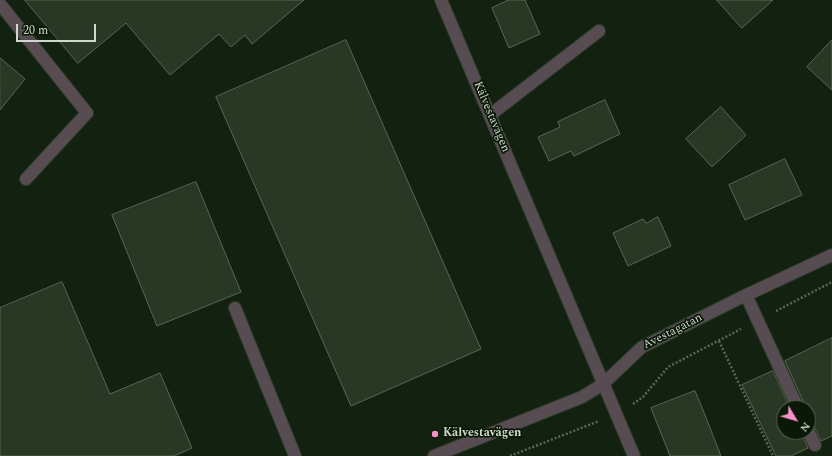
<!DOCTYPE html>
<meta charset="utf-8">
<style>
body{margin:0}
#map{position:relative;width:832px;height:456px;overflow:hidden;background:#132110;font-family:Spectral,serif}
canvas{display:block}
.north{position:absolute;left:776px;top:400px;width:40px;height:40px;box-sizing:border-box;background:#0a1807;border:1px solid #596556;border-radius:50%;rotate:128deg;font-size:11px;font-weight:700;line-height:16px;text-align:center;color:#cfd8cc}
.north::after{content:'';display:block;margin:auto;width:14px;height:18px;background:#f890cc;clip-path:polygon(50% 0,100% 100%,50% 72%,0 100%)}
.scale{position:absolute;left:16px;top:24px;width:80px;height:18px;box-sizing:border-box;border:2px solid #cfd8cc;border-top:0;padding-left:5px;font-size:12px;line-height:14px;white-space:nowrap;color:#cfd8cc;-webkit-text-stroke:3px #0a1807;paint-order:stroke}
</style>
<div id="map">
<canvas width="832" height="456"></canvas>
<div class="north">N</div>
<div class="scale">20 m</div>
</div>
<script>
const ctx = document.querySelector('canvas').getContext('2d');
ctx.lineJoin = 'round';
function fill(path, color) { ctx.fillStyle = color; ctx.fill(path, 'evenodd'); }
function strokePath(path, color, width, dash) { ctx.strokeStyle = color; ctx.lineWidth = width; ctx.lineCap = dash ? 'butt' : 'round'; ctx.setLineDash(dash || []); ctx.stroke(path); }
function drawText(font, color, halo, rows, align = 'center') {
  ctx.font = font + ' Spectral,serif'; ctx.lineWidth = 3.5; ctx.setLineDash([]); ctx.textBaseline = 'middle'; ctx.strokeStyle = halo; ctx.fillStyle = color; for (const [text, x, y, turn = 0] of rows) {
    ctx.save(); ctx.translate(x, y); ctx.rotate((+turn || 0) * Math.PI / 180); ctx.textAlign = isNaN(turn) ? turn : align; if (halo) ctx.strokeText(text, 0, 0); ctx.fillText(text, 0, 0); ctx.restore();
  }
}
const building = new Path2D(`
 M25,0h279l-52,44 -7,-9 -14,12 -12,-13 -49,41 -44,-52 -48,40z
 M509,0h16l15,34 -31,14 -17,-40z
 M717,0h56l-31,28z
 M346,40l135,309 -130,57 -135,-309z
 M832,40v50l-25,-23z
 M0,58l25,21 -25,31z
 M605,100l15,34 -46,22 -3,-5 -22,10 -11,-24 22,-10 -2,-5z
 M721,107l25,28 -34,32 -26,-28z
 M785,159l17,36 -57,25 -16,-35z
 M196,182l45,110 -84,34 -45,-111z
 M658,217l13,29 -43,20 -15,-33 30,-14 3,4z
 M62,282l48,112 50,-21 32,75 -18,8h-174v-148z
 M832,338v98l-11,5 -7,-14 -2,-2 -4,-1v-16h-3v-3l-20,-44z
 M773,371l17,37h-6v24h17l7,16 -17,8h-15l-34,-71z
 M695,391l8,19 18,46h-51l-19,-48z`);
const path = new Path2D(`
 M776,311l56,-29
 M719,341l54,115
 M633,404l10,-7 25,-30 73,-38
 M510,456l89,-35`);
const lane = new Path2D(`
 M0,4l87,109 -61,66
 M490,115l109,-84
 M746,295l52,113
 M235,308l60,148
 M808,431l7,14`);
const street = new Path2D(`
 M441,0l193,456
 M434,456l148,-59 21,-13 39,-37 98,-49 92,-43`);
const markers = [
 [435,434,4,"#f890cc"]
];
const streetNames = [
 ["Kälvestavägen",491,117,67],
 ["Avestagatan",673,332,-27]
];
const poiNames = [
 ["Kälvestavägen",443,434]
];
fill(building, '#293725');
strokePath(building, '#586853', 1);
strokePath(lane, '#2d3b2a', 14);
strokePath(street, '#2d3b2a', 14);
strokePath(path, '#5a6657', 2.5, [2, 2]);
strokePath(lane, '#574c52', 12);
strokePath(street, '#574c52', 12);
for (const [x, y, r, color] of markers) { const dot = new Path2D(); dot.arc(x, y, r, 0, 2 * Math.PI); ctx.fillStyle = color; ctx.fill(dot); strokePath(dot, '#0a1807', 1.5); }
drawText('12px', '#cfd8cc', '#0a1807', streetNames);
drawText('bold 12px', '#cfd8cc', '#0a1807', poiNames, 'left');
</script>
